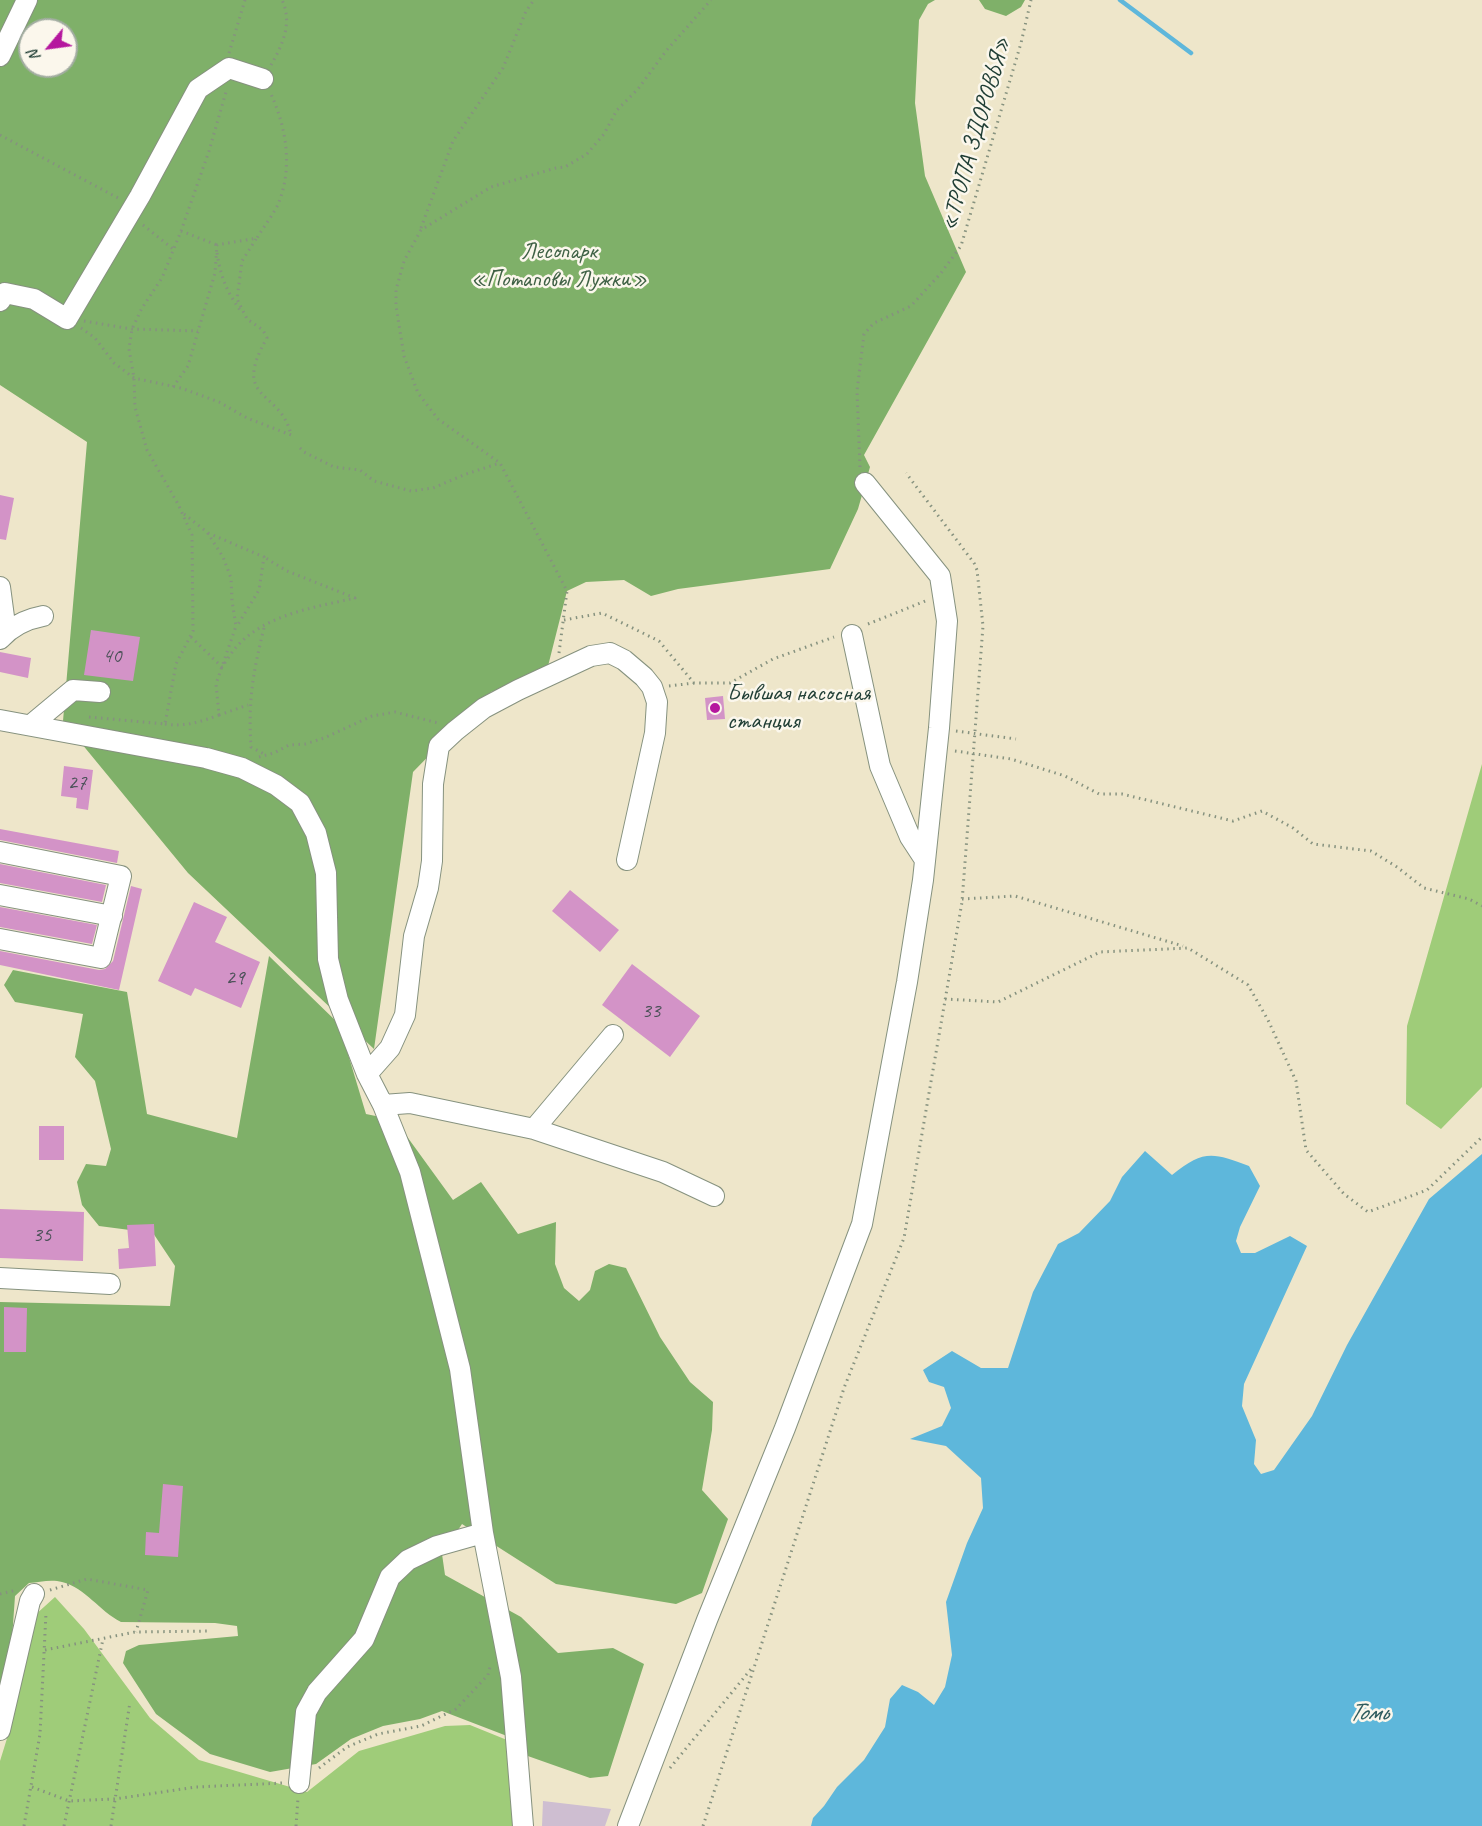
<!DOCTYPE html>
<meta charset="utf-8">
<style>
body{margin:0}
#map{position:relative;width:1482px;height:1826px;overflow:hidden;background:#eee6ca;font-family:Caveat,sans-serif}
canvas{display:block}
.north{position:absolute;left:18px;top:18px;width:60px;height:60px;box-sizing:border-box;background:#fbf7ec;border:2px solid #a3ada2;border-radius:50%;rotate:241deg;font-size:16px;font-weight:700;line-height:24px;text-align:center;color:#1f3d34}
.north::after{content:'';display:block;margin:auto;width:21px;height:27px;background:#b5179e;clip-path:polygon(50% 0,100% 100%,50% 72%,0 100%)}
</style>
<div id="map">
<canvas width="1482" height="1826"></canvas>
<div class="north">N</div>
</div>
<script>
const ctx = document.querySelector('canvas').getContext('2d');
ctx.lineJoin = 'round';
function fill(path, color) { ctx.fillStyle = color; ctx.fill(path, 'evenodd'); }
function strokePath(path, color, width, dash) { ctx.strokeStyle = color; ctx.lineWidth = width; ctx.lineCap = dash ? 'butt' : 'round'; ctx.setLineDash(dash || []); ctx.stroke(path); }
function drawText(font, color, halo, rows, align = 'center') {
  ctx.font = font + ' Caveat,sans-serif'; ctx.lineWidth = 5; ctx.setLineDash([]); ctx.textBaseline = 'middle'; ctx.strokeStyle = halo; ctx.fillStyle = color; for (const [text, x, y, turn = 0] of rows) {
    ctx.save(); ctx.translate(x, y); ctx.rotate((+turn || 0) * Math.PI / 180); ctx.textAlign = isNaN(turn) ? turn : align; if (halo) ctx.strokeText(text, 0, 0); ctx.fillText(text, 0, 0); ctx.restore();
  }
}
const industrial = new Path2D(`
 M543,1801l68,8 -6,17h-63z`);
const green = new Path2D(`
 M1482,764v323l-41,42 -35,-25 1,-78z
 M55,1597l29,32 66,89 49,42 108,32 52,-41 86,-25 25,-1 37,15 6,86h-513v-65l9,-29 25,-116z`);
const forest = new Path2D(`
 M0,0h935l-7,4 -9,16 -4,83 10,73 41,96 -102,183 6,12 -12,42 -28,60 -152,20 -27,7 -27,-16 -38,2 -19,9 -20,79 -56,22 -78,80 -39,277 -186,-176 -125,-152 24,-279 -87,-57zM30,30h36v36h-36z
 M979,0h46l-4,7 -15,9 -21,-7z
 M269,956l70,68 27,90 29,6 58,80 28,-18 37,52 38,-12 -1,42 9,24 15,13 11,-11 5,-19 14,-7 17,4 34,69 30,45 23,20 -1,28 -10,60 26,29 -26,74 -26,11 -120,-20 -94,-60 -20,30 3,21 76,42 37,36 55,-5 31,16 -36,112 -18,2 -65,-23 -18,-19 -65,-25 -22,8 -37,7 -32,13 -35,25 -46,8 -60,-18 -54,-40 -33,-51 3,-12 13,-6 99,-9 -1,-10 -22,-3 -94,-1c-22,-11 -35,-34 -59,-40 -10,-3 -23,0 -33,1l-14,13 -4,57 -11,34v-385l170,4 5,-40 -22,-33 -54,-7 -17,-21 -5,-23 9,-18 20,2 5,-17 -16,-68 -20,-24 8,-43 -68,-12 -11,-17 9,-15 114,22 20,122 90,24z`);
const water = new Path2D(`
 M1145,1151l27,24c31,-25 40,-23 77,-9l11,20 -20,41 -4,14 5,12h14l35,-17 17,10 -63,138 -2,22 14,34 -2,24 7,10 13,-4 38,-54 35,-71 82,-146 53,-45v672h-671l2,-8 11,-12 13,-19 27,-27 21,-33 5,-28 12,-14 16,7 16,13 11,-18 7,-32 -6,-53 21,-59 16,-35 -2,-30 -35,-32 -36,-7 32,-13 9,-18 -7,-21 -15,-5 -6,-12 29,-19 29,17h27l25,-76 25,-48 21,-11 31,-32 12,-24z`);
const stream = new Path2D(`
 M1120,0l71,53`);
const building = new Path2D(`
 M0,495l14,3 -8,42 -6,-1z
 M91,630l49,7 -7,44 -49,-6z
 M0,652l31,6 -3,20 -28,-6z
 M723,696l2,23 -18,1 -2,-22z
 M64,766l29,4 -5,40 -12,-2 1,-10 -16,-2z
 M0,829l119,22 -2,12 -117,-23z
 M0,864l106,21 -4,17 -102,-19z
 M131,886l11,3 -23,101 -119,-25v-14l99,19 6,-1 8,-8z
 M570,890l49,40 -19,22 -48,-41z
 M194,902l33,15 -12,25 45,20 -19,46 -46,-20 -4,8 -33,-15z
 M0,907l97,18 -5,19 -92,-17z
 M632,964l68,52 -30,41 -68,-52z
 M39,1126h25v34h-25z
 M0,1209l84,3 -1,49 -83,-3z
 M154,1224l2,42 -37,3 -1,-20 11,-1 -2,-23z
 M4,1307l23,1 -1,44h-22z
 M163,1484l20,2 -5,71 -33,-2 1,-23 13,1z`);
const path = new Path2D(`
 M229,53l16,-53
 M271,65c11,-19 22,-42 11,-65
 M0,135l120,64
 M143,225l30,24
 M421,228l32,-87 50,-73 23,-57 8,-11
 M181,231l36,14
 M256,239l-14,22 -5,38 10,20 16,11 4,8c-37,64 14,51 24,97
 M217,253c4,25 9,37 23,57
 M84,321l48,8 66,2
 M81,328l14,10 19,25 20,15 47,10 38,14 28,16 44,17
 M173,387l15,-21 27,-93 2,-28 40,-7c7,-12 17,-24 22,-36 14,-36 7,-76 -9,-110
 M300,448l4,4 30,15 26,3 14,11 37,10 22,-3 33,-14 34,-11
 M860,467l-3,-76 7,-57 10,-11 37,-17 30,-33 20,-27 60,-203 10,-43
 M208,533l56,24 -5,33 -22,36
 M564,620l38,-7 57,28 35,42h36l43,-24 61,-22
 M868,624l60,-24
 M264,628c-11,44 -16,73 -13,119l15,8
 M191,637l31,30c5,-7 10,-16 17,-23 29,-30 77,-37 116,-46l-68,-27 -23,-14
 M559,653l8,-62 -67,-128 -62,-44 -20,-26 -14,-37 -8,-50v-16l8,-29 17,-31 70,-43 65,-19 9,-1 22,-13 17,-20 13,-24 21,-21 28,-38 45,-51
 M669,686l25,-3
 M219,715l29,-10
 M89,717l76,7 11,-60 17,-33 -1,-96 -14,-31 -31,-54 -12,-43 -1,-29 -5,-29 3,-20 10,-21 20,-30 19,-47 28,-80 17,-59
 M165,724c20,3 35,-2 54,-9l-3,-31 20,-58 -4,-25 -1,-23 -8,-21 -16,-25 -23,-18
 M956,731l60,8
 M955,751l56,8 54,17 34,18h23l111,27 29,-10 31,17 20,16 58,7 26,16 27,21 45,11 13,7
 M259,757l15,-4 15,-8 16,-1 19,-6 48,-22 23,-4 43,11
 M962,899l53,-3 168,50
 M945,999l53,3 102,-50 88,-4 60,37 20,35 28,61 10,69 38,44 24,18 59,-22 55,-53
 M50,1590l37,-11 61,11 -12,42
 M0,1594l17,-4
 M45,1650l90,-18 76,-1
 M319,1768l28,-21 31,-13 43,-8 35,-17 32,-34 2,-8
 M670,1768l81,-99
 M32,1787l37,14 46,-2 81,-12 87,-4
 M24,1826l16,-92 6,-121
 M64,1826l39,-187
 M111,1826l19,-124
 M296,1826l2,-28
 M703,1826l141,-438 60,-150 58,-336 21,-276 -6,-56 -3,-7 -68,-90`);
const minor = new Path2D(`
 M0,56l27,-56
 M0,301l5,-8 29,6 33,20 73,-123 58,-107 31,-21 34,11
 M0,587l6,45
 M852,635l28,131 30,71 15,23
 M0,639c11,-12 27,-20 43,-23
 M0,720l206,38 36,10 34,17 24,18 16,30 10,40 2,86 10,41 29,74 16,31 27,67 50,197 23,164 28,144 12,149
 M31,725l42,-35 27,2
 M0,852l121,24 -20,82 -101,-19
 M0,895l112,21
 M367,1074l23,-26 15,-33 9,-79 14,-48 4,-27 1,-77 6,-38 16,-15 29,-23 34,-18 73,-34 19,-3 14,7 20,17 8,10 5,15 -2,31 -28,127
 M383,1105l27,-2 124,26 129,43 51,24
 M534,1129l79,-94
 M0,1278l110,6
 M0,1730l30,-129 4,-7
 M299,1783l7,-71 11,-20 47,-53 26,-62 18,-17 29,-14 46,-13
 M628,1826l79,-206 78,-192 77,-204 45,-242 16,-102 16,-152 8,-107 -7,-45 -75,-93`);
const markers = [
 [715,708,6,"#b5179e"]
];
const numberNames = [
 ["40",112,656],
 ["27",77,783],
 ["29",235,978],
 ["33",651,1011],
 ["35",42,1235]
];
const streetNames = [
 ["«ТРОПА ЗДОРОВЬЯ»",976,134,-74]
];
const parkNames = [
 ["Лесопарк",559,252],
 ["«Потаповы Лужки»",559,280]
];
const poiNames = [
 ["Бывшая насосная",727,694],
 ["станция",727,722]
];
const waterNames = [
 ["Томь",1368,1713]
];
fill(industrial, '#cebed1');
fill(green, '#9fcc79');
fill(forest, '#7fb069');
fill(water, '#5eb7db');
strokePath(stream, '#5eb7db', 4.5);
fill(building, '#d393c7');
strokePath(minor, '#86927f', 22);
strokePath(path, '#86927f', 3, [1.5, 4.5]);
strokePath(minor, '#fff', 20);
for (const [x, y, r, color] of markers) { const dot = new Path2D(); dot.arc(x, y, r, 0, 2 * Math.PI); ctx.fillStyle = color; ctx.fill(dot); strokePath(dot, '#fbf7ec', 2); }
drawText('21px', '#4c5259', null, numberNames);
drawText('24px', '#1f3d34', '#fbf7ec', streetNames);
drawText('24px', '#3f6145', '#fbf7ec', parkNames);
drawText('24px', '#1f3d34', '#fbf7ec', poiNames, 'left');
drawText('italic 26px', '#2f5c5e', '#fbf7ec', waterNames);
</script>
